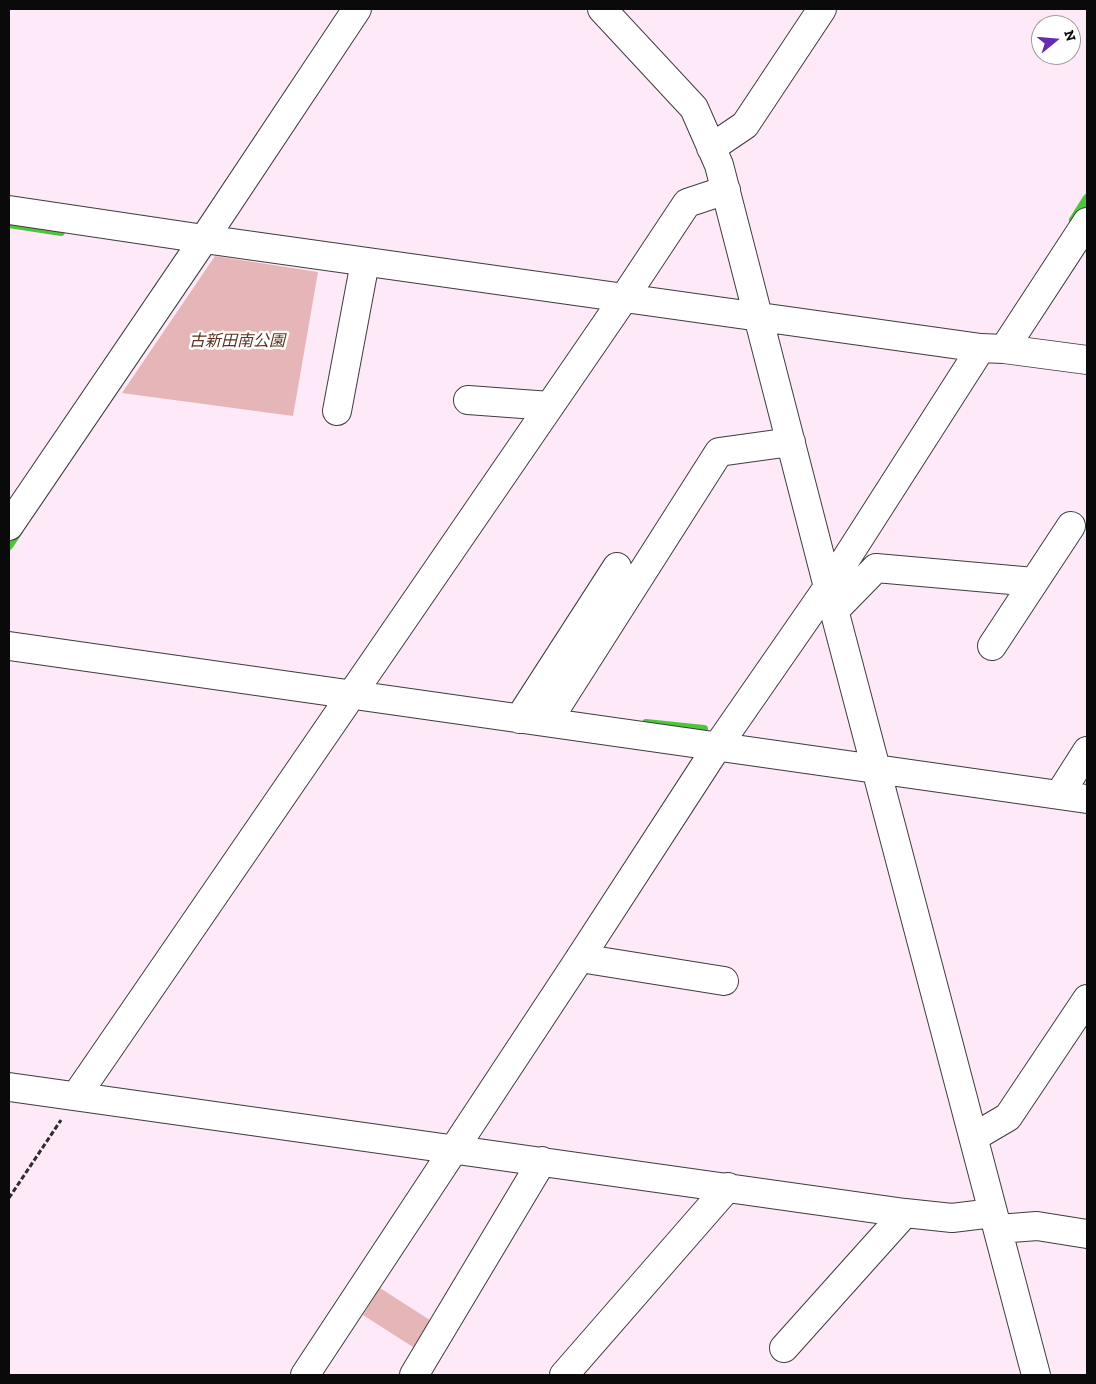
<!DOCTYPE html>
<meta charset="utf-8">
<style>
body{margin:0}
#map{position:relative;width:1096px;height:1384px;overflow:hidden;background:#fee9f8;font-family:"Zilla Slab",serif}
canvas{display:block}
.frame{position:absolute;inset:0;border:10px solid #0a0a0a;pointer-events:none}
.north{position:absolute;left:1031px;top:15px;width:50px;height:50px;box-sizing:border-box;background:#fff;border:1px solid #9d9d9d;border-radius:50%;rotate:73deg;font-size:14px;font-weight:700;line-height:20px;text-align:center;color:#0a0a0a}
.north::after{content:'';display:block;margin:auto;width:18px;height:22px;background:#652bb2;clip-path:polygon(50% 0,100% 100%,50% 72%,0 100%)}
</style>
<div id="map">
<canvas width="1096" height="1384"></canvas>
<div class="frame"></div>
<div class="north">N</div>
</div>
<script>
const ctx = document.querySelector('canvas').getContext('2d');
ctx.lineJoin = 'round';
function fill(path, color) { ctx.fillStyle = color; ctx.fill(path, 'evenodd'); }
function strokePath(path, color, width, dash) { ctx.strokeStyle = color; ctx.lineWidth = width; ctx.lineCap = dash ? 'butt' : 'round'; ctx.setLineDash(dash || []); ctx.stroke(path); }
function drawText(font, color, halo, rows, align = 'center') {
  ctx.font = font + ' "Zilla Slab","Noto Sans JP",serif'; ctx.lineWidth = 5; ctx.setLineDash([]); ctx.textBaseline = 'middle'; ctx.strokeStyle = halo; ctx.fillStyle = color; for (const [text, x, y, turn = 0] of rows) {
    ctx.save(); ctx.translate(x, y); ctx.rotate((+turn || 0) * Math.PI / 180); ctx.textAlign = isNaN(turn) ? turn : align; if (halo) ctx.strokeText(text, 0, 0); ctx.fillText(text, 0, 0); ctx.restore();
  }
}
const green = new Path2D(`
 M215,256l103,16 -25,144 -171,-23z
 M380,1288l53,34 -17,27 -53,-34z`);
const stream = new Path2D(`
 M1073,220l14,-22
 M9,224l52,8
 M9,546l10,-15
 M646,723l58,6`);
const path = new Path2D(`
 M9,1198l52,-78`);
const minor = new Path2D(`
 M602,9l92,99 25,57 109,422 208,788
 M711,148l34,-23 77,-116
 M9,210l195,29 777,109 23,1 83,11
 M1004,349l83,-127
 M468,400l82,6
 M337,411l28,-149
 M9,526l195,-287 153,-230
 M835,610l41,-42 158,14
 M9,646l1078,153
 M992,646l79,-120
 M556,708l163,-256 72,-10
 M519,719l98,-152
 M1059,795l28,-44
 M580,958l144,23
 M9,1087l896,126 47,5 41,-5
 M76,1096l548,-798 63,-95 39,-13
 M974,1137l34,-20 79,-118
 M998,1229l39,-3 50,8
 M784,1348l121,-135
 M305,1375l275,-417 137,-211 111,-160 153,-239
 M414,1375l128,-214
 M564,1375l164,-188`);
const parkNames = [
 ["古新田南公園",237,341]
];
fill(green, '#e6b5b7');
strokePath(stream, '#4cc63b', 8);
strokePath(minor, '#3d3d3d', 30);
strokePath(path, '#2c2c2c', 3, [5, 2.5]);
strokePath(minor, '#fff', 28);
drawText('italic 16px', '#5e301f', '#fff', parkNames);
</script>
